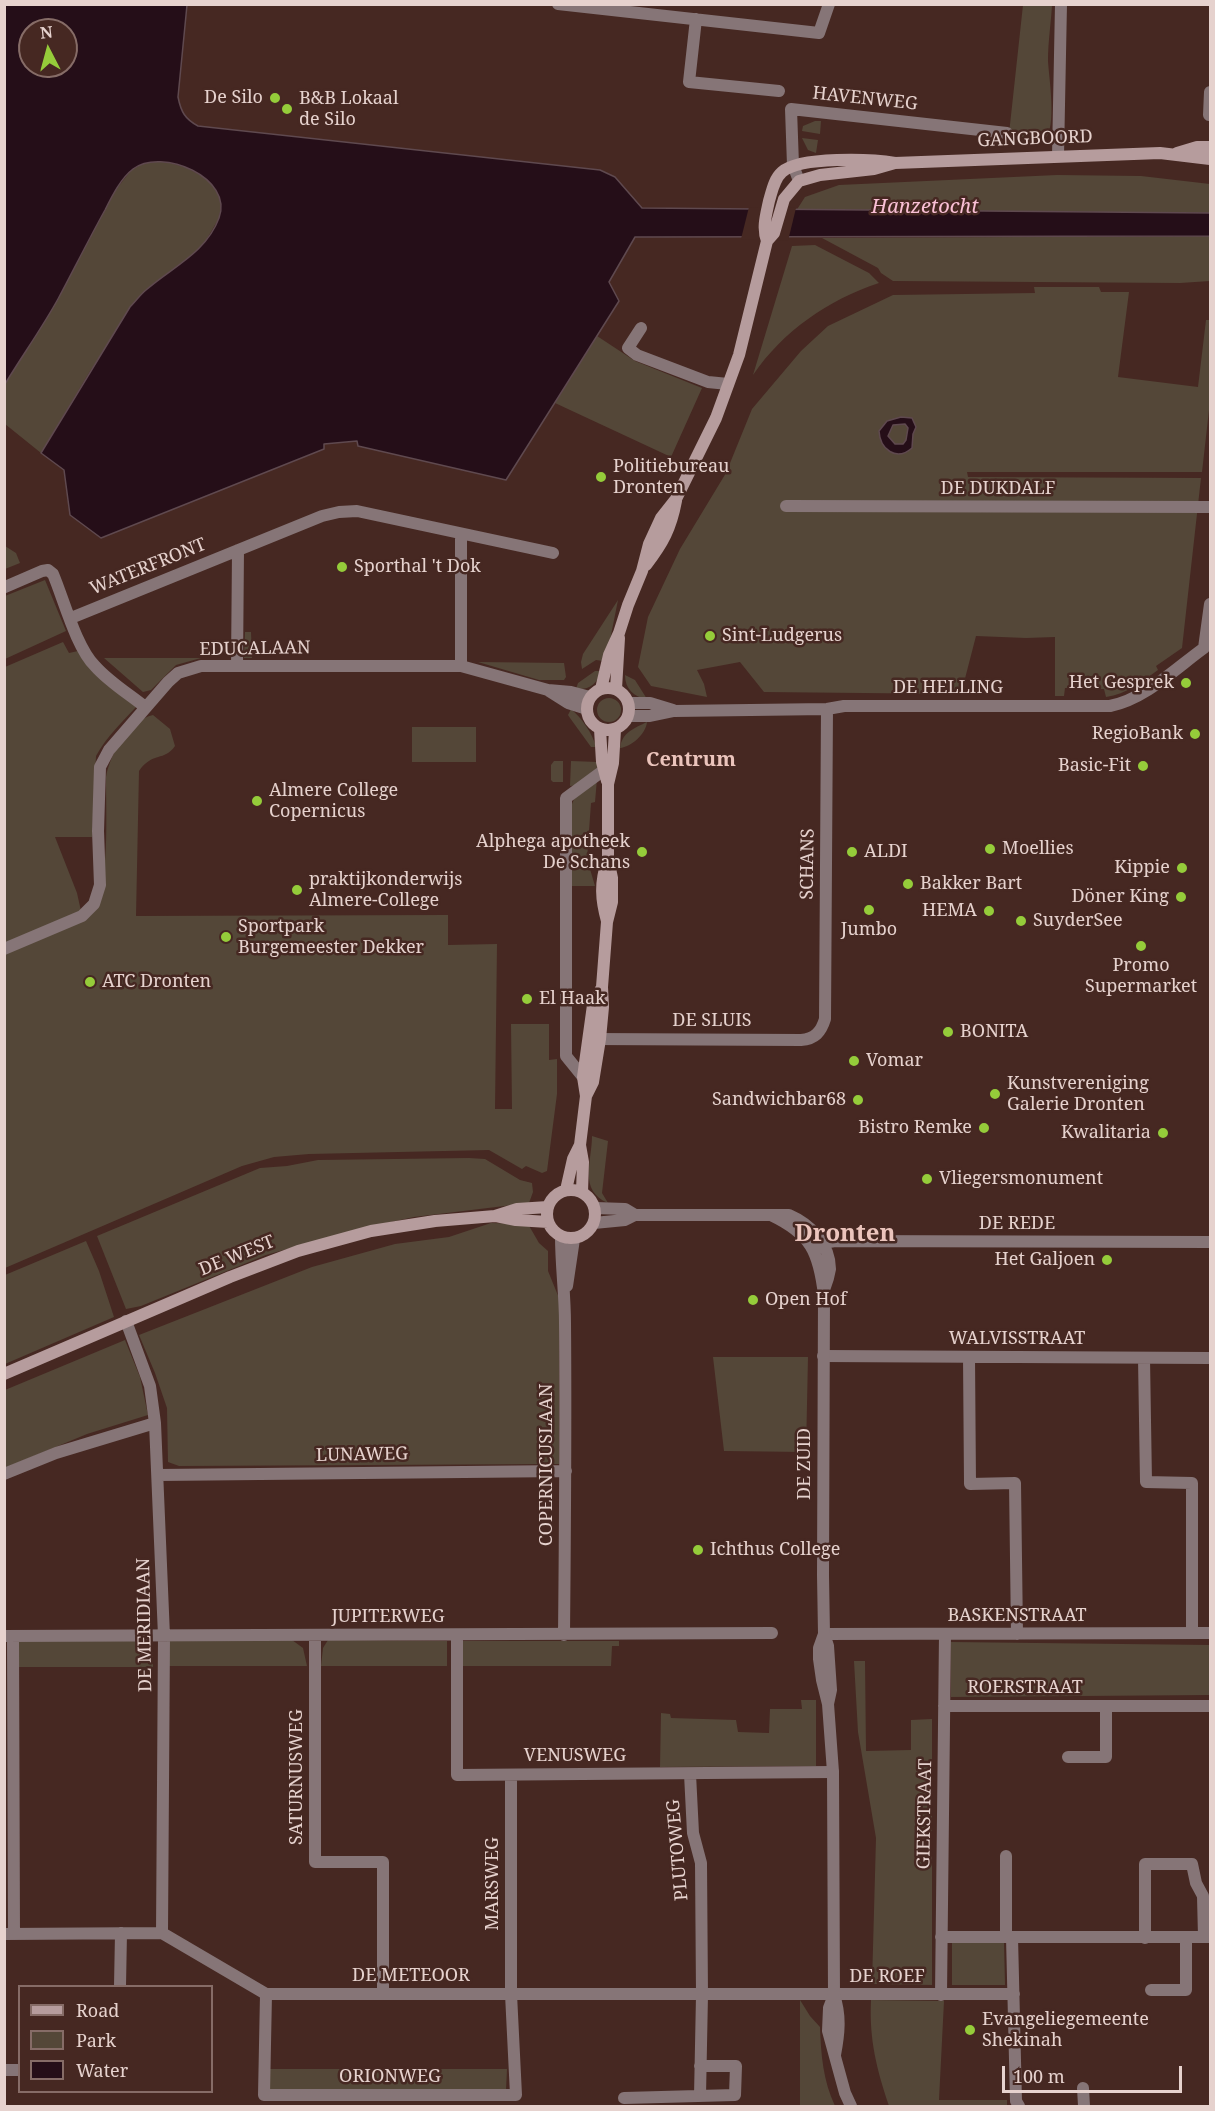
<!DOCTYPE html>
<meta charset="utf-8">
<style>
body{margin:0}
#map{position:relative;width:1215px;height:2111px;overflow:hidden;background:#462822;font-family:"Noto Serif",serif}
canvas{display:block}
.frame{position:absolute;inset:0;border:6px solid #e6d2ce;pointer-events:none}
.legend{position:absolute;left:18px;top:1985px;width:195px;height:108px;box-sizing:border-box;background:#462822;border:2px solid #866c67;margin:0;padding:8px 10px;list-style:none;font-size:18px;color:#e6d2ce}
.legend li{display:flex;align-items:center;gap:12px;height:30px}
.legend b{width:30px;border:2px solid #866c67}
.north{position:absolute;left:18px;top:18px;width:60px;height:60px;box-sizing:border-box;background:#462822;border:2px solid #866c67;border-radius:50%;rotate:354deg;font-size:16px;font-weight:700;line-height:24px;text-align:center;color:#e6d2ce}
.north::after{content:'';display:block;margin:auto;width:21px;height:27px;background:#95cc3a;clip-path:polygon(50% 0,100% 100%,50% 72%,0 100%)}
.scale{position:absolute;left:1002px;top:2066px;width:180px;height:27px;box-sizing:border-box;border:3px solid #e6d2ce;border-top:0;padding-left:8px;font-size:18px;line-height:21px;white-space:nowrap;color:#e6d2ce;-webkit-text-stroke:4px #462822;paint-order:stroke}
</style>
<div id="map">
<canvas width="1215" height="2111"></canvas>
<div class="frame"></div>
<ul class="legend">
<li><b style="height:8px;background:#b69c9d"></b>Road</li>
<li><b style="height:16px;background:#544738"></b>Park</li>
<li><b style="height:16px;background:#250e18"></b>Water</li>
</ul>
<div class="north">N</div>
<div class="scale">100 m</div>
</div>
<script>
const ctx = document.querySelector('canvas').getContext('2d');
ctx.lineJoin = 'round';
function fill(path, color) { ctx.fillStyle = color; ctx.fill(path, 'evenodd'); }
function strokePath(path, color, width, dash) { ctx.strokeStyle = color; ctx.lineWidth = width; ctx.lineCap = dash ? 'butt' : 'round'; ctx.setLineDash(dash || []); ctx.stroke(path); }
function drawText(font, color, halo, rows, align = 'center') {
  ctx.font = font + ' "Noto Serif",serif'; ctx.lineWidth = 5; ctx.setLineDash([]); ctx.textBaseline = 'middle'; ctx.strokeStyle = halo; ctx.fillStyle = color; for (const [text, x, y, turn = 0] of rows) {
    ctx.save(); ctx.translate(x, y); ctx.rotate((+turn || 0) * Math.PI / 180); ctx.textAlign = isNaN(turn) ? turn : align; if (halo) ctx.strokeText(text, 0, 0); ctx.fillText(text, 0, 0); ctx.restore();
  }
}
const green = new Path2D(`
 M1023,5h29c-1,18 -4,37 -4,56 1,17 9,66 -3,78 -9,7 -26,4 -37,4z
 M815,121h6l-1,13 -18,-3 1,-5z
 M802,138l16,2 -2,13 -8,-3z
 M148,161l18,1 19,5 17,9 13,11 7,15 -3,16 -14,24 -18,19 -41,29 -56,81 -49,82 -36,-29 -1,-40 53,-83 58,-110 17,-22z
 M1057,175l84,1 69,8v29l-414,-2 9,-14 34,-12z
 M1210,236v45l-30,2 -287,-2 -12,-8 -3,-5 -56,-30z
 M815,245l54,28 10,10c-51,17 -96,48 -126,92l39,-129z
 M1034,287h65l2,5h28l-11,85 80,10 8,-67h4v81l-8,71h-235l1,5 233,1 -19,170 -26,18 2,4c-17,12 -31,24 -52,27l-2,-8 -39,-1 -1,8h-9v-59l-29,1 -50,-2 -15,58 -197,-2 -24,-30 -43,8 7,14 3,13 -56,-11 -13,-19 10,-50 32,-68 46,-76 26,-64 49,-58 27,-25 65,-31 142,-2z
 M597,336l38,25 67,27 -31,69 -116,-54z
 M5,546l11,7 4,10 -15,6z
 M45,580l21,51 -61,28v-63z
 M618,600l-8,40 -7,21 -7,-1 -14,9 -1,-7 2,-8z
 M245,632h6l1,26h-8z
 M63,642l6,11 9,-2 61,53c-16,17 -32,32 -43,52l-4,81h-37l22,56 6,27c7,-3 13,-10 15,-17 11,-40 8,-85 8,-126 4,-23 23,-57 47,-62l17,14 5,17c-11,16 -22,5 -36,25l-3,145 312,-1v30l49,-1 -2,165h17l-1,-85h38v36l8,-1v35l-10,77 -5,2 -16,-7 -4,3 -33,-19 -180,4 -35,3 -32,9 -237,102v-601z
 M104,658h97l-25,7 -25,25 -8,2z
 M478,662l86,1 2,14 -2,3h-25z
 M595,671h6c-4,13 -11,19 -25,18l2,-6z
 M625,675l10,5 12,19c-13,-2 -22,-10 -22,-24z
 M597 710a12 12 0 1 1 24 0a12 12 0 1 1-24 0Z
 M571,709c10,8 22,25 25,38h-5l-21,-29 -2,-3z
 M647,722c-1,12 -16,25 -27,26 2,-16 15,-20 27,-26z
 M412,727h64v35h-64z
 M554,761h9v21h-10l-2,-2v-15z
 M571,761l27,1v5l-19,18 -9,1z
 M597,779l-2,23 -4,1 -4,56 8,27h-23v-82l2,-5z
 M592,1136l16,5 -6,52 6,10c-30,-13 -16,-41 -16,-67z
 M469,1158l16,1 35,21 12,3 1,9 -4,11 -115,14 -59,13 -89,25 -125,51 -15,3 -29,-73 163,-68 27,-2 31,-6z
 M491,1223l37,1 11,19 9,8v20l11,27v166l-380,2 -11,-4 -1,-54 -12,-35 -16,-38 173,-68 83,-23 54,-7z
 M86,1241l13,30 15,46 -109,47v-89z
 M125,1340l15,37 8,38 -61,19 -82,34v-78z
 M713,1357h95l-2,95 -82,-1z
 M19,1638h134v29h-134z
 M167,1639l125,1 11,8 4,18h-140z
 M328,1640l119,1v25h-126l2,-18z
 M462,1641h157v5h-7l-1,20h-149z
 M951,1642l259,3v50l-259,2z
 M854,1661h11l1,90 45,-1v-30l21,-1v266l-60,-1 4,-146 -18,-106z
 M801,1700h15v66l-156,1 1,-54 9,1 1,4 65,2 2,12 31,1 1,-24h32z
 M952,1942h52l1,43h-53z
 M800,2000l10,16 10,11c1,28 3,53 15,79h-35z
 M871,2000l73,1 -5,99h68v6h-118c-12,-36 -20,-66 -18,-106z
 M267,2069h240l-1,21h-239z`);
const water = new Path2D(`
 M5,5h182l-9,92c3,15 7,22 20,29l402,44 15,7 27,31 568,5v23l-575,1 -26,45 10,19 -113,179 -148,-34 -1,-5 -33,3v5l-223,89 -31,-23 -6,-45 -23,-17 89,-146c5,-5 10,-12 16,-17 26,-23 60,-37 73,-72 15,-40 -57,-71 -86,-49 -12,9 -21,27 -28,41 -16,29 -31,59 -47,89 -16,29 -36,57 -53,85zM30,30h36v36h-36z
 M901,417l11,1 4,9 -3,7 -1,14c-16,14 -32,1 -33,-17l8,-10zM905,424l3,4 -2,12 -3,4h-8l-7,-8 5,-11z`);
const pier = new Path2D(`
 M749,207l47,1 -8,33 -47,-2z`);
const minor = new Path2D(`
 M558,4l261,29 10,-29
 M696,19l-7,63 90,9
 M1209,115l1,-23
 M1058,156l3,-152
 M799,181l-6,-16 -2,-56 216,24
 M641,328l-13,20 9,7 71,27 20,2
 M786,506l424,1
 M461,535v131
 M5,587l37,-16 6,-1 5,4c11,26 23,73 42,92 14,16 34,28 50,41
 M71,618l251,-102 17,-4 18,-1 196,42
 M1204,648l6,-44
 M237,666l1,-116
 M549,691l19,12 19,6
 M629,703h21l23,7
 M629,716h21l24,-5 153,-2 17,-3h266c35,-7 65,-37 94,-58
 M4,949l78,-33 12,-12 6,-19 -2,-54 2,-64 9,-17 59,-68 10,-9 23,-7h260l87,24 23,2 19,5
 M592,1039l209,1c14,-1 20,-8 24,-21l2,-310
 M583,1077l-17,-21v-258l38,-28
 M561,1237c0,29 4,57 4,86 1,104 0,208 -1,312
 M823,1243l12,-2 375,1
 M567,1286l7,-47
 M126,1321l24,65 5,37 9,213 -2,297
 M823,1356l387,2
 M969,1357l1,127 45,-1 2,151
 M1144,1358l2,124 46,1v150
 M4,1474l52,-21 99,-30
 M158,1475l408,-4
 M824,1634l386,-1
 M315,1635v227h68v132
 M457,1635v140l376,-3
 M4,1636l768,-3
 M13,1636l1,298
 M944,1706h266
 M1068,1757h38v-51
 M690,1774l3,59 8,30 1,132 -2,101
 M1006,1856v81
 M4,1934l158,-1 104,61h748
 M941,1937h269
 M1012,1937l4,164 3,5
 M1145,1938v-74h47l4,19 7,13 1,41
 M120,1986l1,-53
 M1151,1990h35v-52
 M266,1994l-2,101h252l-5,-101v-219
 M941,1995l4,-361
 M4,2070h16
 M1083,2088l1,18
 M624,2098l111,-3 1,-29h-36`);
const tertiary = new Path2D(`
 M595,1208l30,1 10,6
 M771,1215c40,19 48,37 53,80l-1,280 1,59 4,12 3,44 -3,14
 M594,1223l31,-3 10,-5h154c21,9 41,29 41,54 -1,6 -3,13 -5,18
 M824,1634l-5,14v11l3,21 6,24 5,68 1,223c7,21 5,39 1,60
 M834,1995l-5,13 -1,23 17,62 6,13`);
const secondary = new Path2D(`
 M1177,153l20,-6h13
 M767,241c-5,-13 -1,-26 2,-40 3,-10 5,-22 13,-29 18,-16 90,-13 113,-9l265,-10 50,6
 M646,565c17,-22 25,-37 30,-64
 M587 709a21 21 0 1 1 42 0a21 21 0 1 1-42 0Z
 M601,689l8,-34 10,-22 9,-28 14,-34 7,-27 12,-26 15,-19 40,-81 23,-63 28,-114 7,-8 10,-34 15,-18 21,-6 54,-6 21,-6
 M616,689l3,-51
 M600,729l2,33 5,19
 M607,862c-7,21 -6,38 0,59
 M586,1096l7,-14 7,-43 3,-32 -1,-20 5,-65 5,-20v-24l-4,-19v-75l5,-21 2,-33
 M547 1214a24 24 0 1 1 48 0a24 24 0 1 1-48 0Z
 M566,1190l7,-31 7,-14
 M582,1192l1,-30 -3,-17 6,-49 -3,-19 10,-72 8,-16
 M496,1216l20,4 32,2
 M4,1374l226,-97 68,-26 73,-20 64,-10 60,-5 22,-7 31,-2`);
const markers = [
 [275,98,6,"#95cc3a"],
 [287,109,6,"#95cc3a"],
 [601,477,6,"#95cc3a"],
 [342,567,6,"#95cc3a"],
 [710,636,6,"#95cc3a"],
 [1186,683,6,"#95cc3a"],
 [1195,734,6,"#95cc3a"],
 [1143,766,6,"#95cc3a"],
 [257,801,6,"#95cc3a"],
 [990,849,6,"#95cc3a"],
 [642,852,6,"#95cc3a"],
 [852,852,6,"#95cc3a"],
 [1182,868,6,"#95cc3a"],
 [908,884,6,"#95cc3a"],
 [297,890,6,"#95cc3a"],
 [1181,897,6,"#95cc3a"],
 [869,910,6,"#95cc3a"],
 [989,911,6,"#95cc3a"],
 [1021,921,6,"#95cc3a"],
 [226,937,6,"#95cc3a"],
 [1141,946,6,"#95cc3a"],
 [90,982,6,"#95cc3a"],
 [527,999,6,"#95cc3a"],
 [948,1032,6,"#95cc3a"],
 [854,1061,6,"#95cc3a"],
 [995,1094,6,"#95cc3a"],
 [858,1100,6,"#95cc3a"],
 [984,1128,6,"#95cc3a"],
 [1163,1133,6,"#95cc3a"],
 [927,1179,6,"#95cc3a"],
 [1107,1260,6,"#95cc3a"],
 [753,1300,6,"#95cc3a"],
 [698,1550,6,"#95cc3a"],
 [970,2030,6,"#95cc3a"]
];
const poiNames = [
 ["De Silo",263,98,"right"],
 ["B&B Lokaal",299,99],
 ["de Silo",299,120],
 ["Politiebureau",613,467],
 ["Dronten",613,488],
 ["Sporthal 't Dok",354,567],
 ["Sint-Ludgerus",722,636],
 ["Het Gesprek",1174,683,"right"],
 ["RegioBank",1183,734,"right"],
 ["Basic-Fit",1131,766,"right"],
 ["Almere College",269,791],
 ["Copernicus",269,812],
 ["Alphega apotheek",630,842,"right"],
 ["De Schans",630,863,"right"],
 ["Moellies",1002,849],
 ["ALDI",864,852],
 ["Kippie",1170,868,"right"],
 ["praktijkonderwijs",309,880],
 ["Almere-College",309,901],
 ["Bakker Bart",920,884],
 ["Döner King",1169,897,"right"],
 ["HEMA",977,911,"right"],
 ["SuyderSee",1033,921],
 ["Sportpark",238,927],
 ["Burgemeester Dekker",238,948],
 ["Jumbo",869,930,"center"],
 ["Promo",1141,966,"center"],
 ["Supermarket",1141,987,"center"],
 ["ATC Dronten",102,982],
 ["El Haak",539,999],
 ["BONITA",960,1032],
 ["Vomar",866,1061],
 ["Kunstvereniging",1007,1084],
 ["Galerie Dronten",1007,1105],
 ["Sandwichbar68",846,1100,"right"],
 ["Bistro Remke",972,1128,"right"],
 ["Kwalitaria",1151,1133,"right"],
 ["Vliegersmonument",939,1179],
 ["Het Galjoen",1095,1260,"right"],
 ["Open Hof",765,1300],
 ["Ichthus College",710,1550],
 ["Evangeliegemeente",982,2020],
 ["Shekinah",982,2041]
];
const streetNames = [
 ["HAVENWEG",865,99,6],
 ["GANGBOORD",1035,139,-2],
 ["DE DUKDALF",998,489],
 ["WATERFRONT",148,567,-22],
 ["EDUCALAAN",255,649,-1],
 ["DE HELLING",948,688],
 ["SCHANS",808,864,-89],
 ["DE SLUIS",712,1021],
 ["DE REDE",1017,1224],
 ["DE WEST",237,1256,-22],
 ["WALVISSTRAAT",1017,1339],
 ["LUNAWEG",362,1455,-1],
 ["DE ZUID",805,1464,-90],
 ["COPERNICUSLAAN",547,1465,-90],
 ["BASKENSTRAAT",1017,1616],
 ["JUPITERWEG",388,1617],
 ["DE MERIDIAAN",145,1625,-91],
 ["ROERSTRAAT",1025,1688],
 ["VENUSWEG",575,1756],
 ["SATURNUSWEG",297,1777,-90],
 ["GIEKSTRAAT",925,1814,-89],
 ["PLUTOWEG",678,1850,-95],
 ["MARSWEG",493,1884,-90],
 ["DE METEOOR",411,1976],
 ["DE ROEF",887,1977],
 ["ORIONWEG",390,2077]
];
const waterNames = [
 ["Hanzetocht",925,207]
];
const neighbourhoodNames = [
 ["Centrum",691,760]
];
const districtNames = [
 ["Dronten",845,1234]
];
fill(green, '#544738');
fill(water, '#250e18');
strokePath(water, '#5f494f', 1.5);
fill(pier, '#462822');
strokePath(minor, '#867577', 12);
strokePath(tertiary, '#867577', 12);
strokePath(secondary, '#b69c9d', 12);
for (const [x, y, r, color] of markers) { const dot = new Path2D(); dot.arc(x, y, r, 0, 2 * Math.PI); ctx.fillStyle = color; ctx.fill(dot); strokePath(dot, '#462822', 2); }
drawText('18px', '#e6d2ce', '#462822', poiNames, 'left');
drawText('18px', '#e6d2ce', '#462822', streetNames);
drawText('italic 20px', '#fac0d6', '#462822', waterNames);
drawText('bold 20px', '#ebc4bc', '#462822', neighbourhoodNames);
drawText('bold 24px', '#ebc4bc', '#462822', districtNames);
</script>
